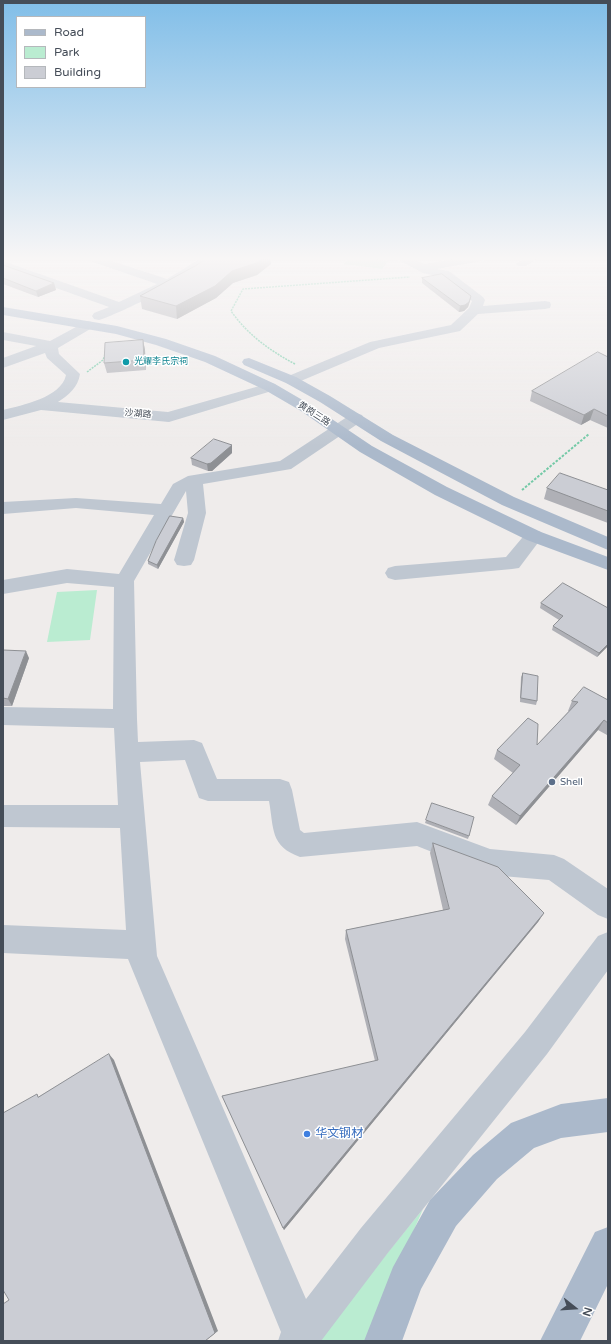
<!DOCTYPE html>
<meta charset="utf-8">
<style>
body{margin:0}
#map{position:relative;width:611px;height:1344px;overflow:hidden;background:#efeceb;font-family:"Varela Round",sans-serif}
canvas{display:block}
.frame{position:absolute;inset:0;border:4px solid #454d58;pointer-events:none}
.legend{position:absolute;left:16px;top:16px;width:130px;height:72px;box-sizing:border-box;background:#fff;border:1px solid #b5b8bc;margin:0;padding:5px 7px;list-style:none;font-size:12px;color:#454d58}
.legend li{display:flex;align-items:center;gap:8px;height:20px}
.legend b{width:20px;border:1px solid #b5b8bc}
.north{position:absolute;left:555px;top:1288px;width:40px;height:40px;-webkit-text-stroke:3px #fff;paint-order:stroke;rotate:107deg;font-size:11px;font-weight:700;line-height:16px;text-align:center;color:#454d58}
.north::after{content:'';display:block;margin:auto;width:14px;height:18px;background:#454d58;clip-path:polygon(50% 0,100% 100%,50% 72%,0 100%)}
</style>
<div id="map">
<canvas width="611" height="1344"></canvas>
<div class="frame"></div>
<ul class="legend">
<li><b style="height:5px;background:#abb9cb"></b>Road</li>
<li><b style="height:11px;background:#baecd1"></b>Park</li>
<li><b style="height:11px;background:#cbcdd4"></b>Building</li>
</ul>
<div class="north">N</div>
</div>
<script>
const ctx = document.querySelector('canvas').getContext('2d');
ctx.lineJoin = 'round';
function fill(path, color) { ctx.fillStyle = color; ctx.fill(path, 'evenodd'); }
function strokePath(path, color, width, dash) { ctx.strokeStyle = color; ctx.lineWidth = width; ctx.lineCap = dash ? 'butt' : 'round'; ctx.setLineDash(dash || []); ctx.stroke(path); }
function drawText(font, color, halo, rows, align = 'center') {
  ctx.font = font + ' "Varela Round","Noto Sans SC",sans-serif'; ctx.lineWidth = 3; ctx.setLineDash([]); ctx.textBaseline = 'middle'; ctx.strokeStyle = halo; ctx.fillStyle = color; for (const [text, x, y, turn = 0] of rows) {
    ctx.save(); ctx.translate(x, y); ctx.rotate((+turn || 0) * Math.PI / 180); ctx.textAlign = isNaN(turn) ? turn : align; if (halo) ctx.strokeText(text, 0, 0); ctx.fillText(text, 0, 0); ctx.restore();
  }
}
const green = new Path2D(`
 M348,258h21l19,3 -6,8 -38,-5z
 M97,590l-7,50 -43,2 10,-50z
 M423,1209l-57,132h-50z`);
const pathFar1 = new Path2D(`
 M295,364c-26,-14 -47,-29 -64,-53l12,-22 167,-12
 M87,372l16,-12 2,-5`);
const path = new Path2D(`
 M522,490l67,-56`);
const minor = new Path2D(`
 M85,258h18l64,21 34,-21h14c-10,14 -98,57 -116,62l-5,-1 -2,-3 2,-3 15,-6 -106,-38v-8l116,41 38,-18 -70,-24z
 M396,258h15l13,6 35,-6h28l-2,2 -4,1 -44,8 12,2 34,26 2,3 -2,6 62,-5 5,1 1,3 -1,3 -5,1 -67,5 -18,17 -81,17 -83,35 -5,1 -5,-1 -2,-3 2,-3 84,-35 81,-17 18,-17 3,-7 -31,-24 -18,-4 -25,-13z
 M524,258h14l-12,8h-8l-2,-2z
 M87,321l5,1 2,3 -2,3 -34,20 1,6 21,20c-2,13 -11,21 -22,28l110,10 102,-29 5,1 2,3 -2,3 -106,32 -128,-12 -38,10v-10c19,-5 58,-12 63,-35l-19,-17 -2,-5 -42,15v-10l33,-12 -33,-6v-8l47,9z
 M356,413l6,2 2,3 -2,3 -71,48 -88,15 3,29 -12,47 -3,5 -7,1 -7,-1 -3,-5 14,-47 -2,-22 -52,90 3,138 1,23 56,-2 8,3 15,36h63l9,3 3,8 8,40 4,3 113,-11 73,27 64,6 10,4 44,30v30l-10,-4 -49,-35 -59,-5 -73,-29 -117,11c-30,-11 -26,-28 -31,-56h-61l-9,-3 -14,-38 -45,2 17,194 149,343 55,-71 164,-196 73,-96 10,-4v38l-61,84 -160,200 -66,87h-43l3,-9 -153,-373 -125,-6v-28l123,5 -6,-102 -117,-1v-22h115l-4,-77 -111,-3v-18l110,2 1,-122 -47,-4 -64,11v-14l64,-11 52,5 35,-59 -78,-7 -73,6v-12l73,-4 85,6 12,-20 15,-8 92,-15 70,-46z
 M534,530l7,2 2,4 -24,32 -7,1 -117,11 -7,-2 -3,-5 3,-5 7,-2 111,-9 21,-25z`);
const major = new Path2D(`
 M3,307l114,19 49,13 49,17 60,28 36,21 61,41 75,41 94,45 67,25v13l-81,-30 -92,-45 -75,-43 -59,-41 -36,-21 -60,-28 -49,-17 -40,-11 -113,-19z
 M249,358l47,19 34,19 63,39 121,62 94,40v13l-106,-45 -121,-64 -61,-39 -34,-19 -42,-18 -2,-3 2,-3z
 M608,1098v34l-47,6 -27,10 -37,31 -41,47 -35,63 -19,52h-38l29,-74 37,-67 43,-45 38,-32 50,-19z
 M608,1227v57l-28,57h-40l55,-109z`);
const wall = new Path2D(`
 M208,258h63v6l-14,11 -24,8 -17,15 -39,21 -35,-10 -2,-13 55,-30z
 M3,265l51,18 2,7 -18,7 -35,-13z
 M422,278l49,18 -1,5 -2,6 -4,4 -5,1 -37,-29z
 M143,340l2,10 1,20 -39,3 -3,-10z
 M608,357v71l-18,-8 -9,5 -51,-24 2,-10z
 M232,453l-20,18h-4l-16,-6 -1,-7z
 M547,488l61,2v33l-64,-24z
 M183,518l1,4 -26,47 -10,-5v-3z
 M563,583l45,63 -11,11 -45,-27 1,-4 6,-6 -19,-12 1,-5z
 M3,650l26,8 -17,48h-9z
 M523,673l14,28 -1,4 -16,-3 1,-25z
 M608,700v34l-1,1 -9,-5 -82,95 -28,-20 4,-9 21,-23 -19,-14 3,-9 40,-5 32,-34h-1l4,-10z
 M426,820l43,16 -1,3 -43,-16z
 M433,843l111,70 -6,9 -254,308 -62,-134 153,-35 -30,-122 1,-9 97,-20 -13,-57z`);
const shadedWall = new Path2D(`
 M263,258h8v6l-14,11 -24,8 -17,15 -39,21 -1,-13 56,-35z
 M54,283l2,7 -18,7 -2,-6z
 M471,296l-1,5 -2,6 -4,4 -5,1 1,-6z
 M143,340l2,10 1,20 -2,-10z
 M594,409l-4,11 -9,5 3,-10z
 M232,445v8l-20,18h-4l-1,-7z
 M183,518l1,4 -26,47 -1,-4z
 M608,644v2l-11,11 2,-4z
 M26,651l3,7 -17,48 -4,-7z
 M604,720l-6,10 -82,95 4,-9z
 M544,913l-6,9 -254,308 -1,-2z
 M109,1054l5,6 104,271 -13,10z`);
const building = new Path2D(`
 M208,258h55l-7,5 -24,8 -17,15 -39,20 -36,-10 55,-30z
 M3,265l51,18 -18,8 -33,-13z
 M442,274l29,22 -2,6 -4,3 -5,1 -38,-28z
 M143,340l1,20 -40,3 1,-20z
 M598,352l10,5v59l-14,-7 -10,6 -52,-24z
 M214,439l18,6 -21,18 -4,1 -16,-6z
 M560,473l48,17v21l-61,-23z
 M170,516l13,2 -26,47 -9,-4 8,-20z
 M563,583l45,25v36l-9,9 -46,-27 10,-10 -22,-13z
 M3,650l23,1 -18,48 -5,-1z
 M523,673l15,3 -1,25 -16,-3z
 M584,687l24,13v23l-4,-3 -84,96 -28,-20 28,-31 -23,-15 31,-32 10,6 -1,21 41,-43 -6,-1z
 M432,803l42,14 -5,19 -43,-16z
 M433,843l65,24 46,46 -261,315 -61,-132 156,-36 -32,-130 103,-21z
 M109,1054l106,279 -10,8h-202v-37l6,-4 -6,-10v-177l34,-19 1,3z`);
const markers = [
 [126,362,4,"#0f9aa8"],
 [552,782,4,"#5c6f8a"],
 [307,1134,4,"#3f7fe0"]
];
const farCulturenames = [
 ["光耀李氏宗祠",134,362]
];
const farStreetnames = [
 ["沙湖路",138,414,5],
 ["黄岗三路",314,414,33]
];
const serviceNames = [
 ["Shell",560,782]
];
const nearShopnames = [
 ["华文钢材",315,1134]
];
fill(green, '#baecd1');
strokePath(pathFar1, '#73c9a6', 1.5, [2, 1]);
strokePath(path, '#73c9a6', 2, [2.5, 1.5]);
fill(minor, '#bfc7d1');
fill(major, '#abb9cb');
fill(wall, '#afb0b6');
fill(shadedWall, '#8e9094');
fill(building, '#cbcdd4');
strokePath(building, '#8e9094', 1);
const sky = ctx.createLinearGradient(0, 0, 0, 446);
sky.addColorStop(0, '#81bee8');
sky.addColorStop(0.58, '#f8f6f6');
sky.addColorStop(1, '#f8f6f600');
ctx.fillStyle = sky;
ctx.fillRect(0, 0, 611, 446);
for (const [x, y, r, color] of markers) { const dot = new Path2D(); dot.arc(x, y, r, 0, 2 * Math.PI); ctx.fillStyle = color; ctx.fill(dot); strokePath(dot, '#fff', 1.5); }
drawText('9px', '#0d838f', '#fff', farCulturenames, 'left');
drawText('9px', '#454d58', '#fff', farStreetnames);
drawText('10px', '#4e5e75', '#fff', serviceNames, 'left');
drawText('12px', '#366cbe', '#fff', nearShopnames, 'left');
</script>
